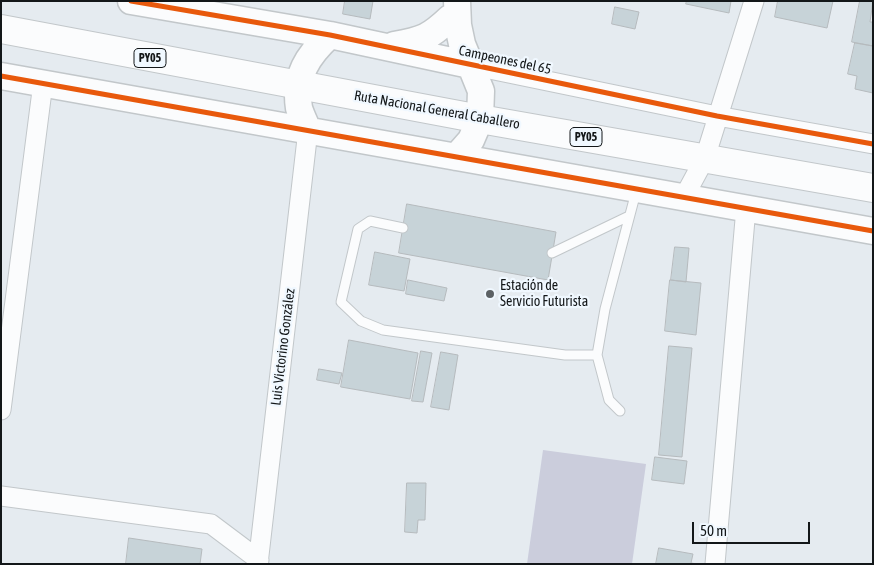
<!DOCTYPE html>
<meta charset="utf-8">
<style>
body{margin:0}
#map{position:relative;width:874px;height:565px;overflow:hidden;background:#e5ebf0;font-family:"Asap Condensed",sans-serif}
canvas{display:block}
.frame{position:absolute;inset:0;border:2px solid #131719;pointer-events:none}
.scale{position:absolute;left:692px;top:522px;width:118px;height:22px;box-sizing:border-box;border:2px solid #131719;border-top:0;padding-left:6px;font-size:15px;line-height:18px;white-space:nowrap;color:#131719;-webkit-text-stroke:4px #f0f8ff;paint-order:stroke}
</style>
<div id="map">
<canvas width="874" height="565"></canvas>
<div class="frame"></div>
<div class="scale">50 m</div>
</div>
<script>
const ctx = document.querySelector('canvas').getContext('2d');
ctx.lineJoin = 'round';
function fill(path, color) { ctx.fillStyle = color; ctx.fill(path, 'evenodd'); }
function strokePath(path, color, width, dash) { ctx.strokeStyle = color; ctx.lineWidth = width; ctx.lineCap = dash ? 'butt' : 'round'; ctx.setLineDash(dash || []); ctx.stroke(path); }
function drawText(font, color, halo, rows, align = 'center') {
  ctx.font = font + ' "Asap Condensed",sans-serif'; ctx.lineWidth = 4.5; ctx.setLineDash([]); ctx.textBaseline = 'middle'; ctx.strokeStyle = halo; ctx.fillStyle = color; for (const [text, x, y, turn = 0] of rows) {
    ctx.save(); ctx.translate(x, y); ctx.rotate((+turn || 0) * Math.PI / 180); ctx.textAlign = isNaN(turn) ? turn : align; if (halo) ctx.strokeText(text, 0, 0); ctx.fillText(text, 0, 0); ctx.restore();
  }
}
const green = new Path2D(`
 M543,450l103,14 -14,100h-105z`);
const building = new Path2D(`
 M345,1h28l-3,18 -27,-5z
 M687,1h44l-2,12 -43,-9z
 M778,1h55l-6,27 -52,-11z
 M860,1h13l-3,21h3v24l-21,-4z
 M615,7l24,5 -4,17 -23,-5z
 M855,43l18,3v47l-18,-4 2,-13 -9,-2z
 M407,204l149,28 -8,48 -149,-27z
 M675,247l14,1 -3,34 -15,-2z
 M375,252l35,7 -6,32 -35,-6z
 M408,280l39,8 -3,13 -38,-7z
 M670,280l31,3 -5,52 -31,-4z
 M349,340l69,13 -8,46 -69,-12z
 M669,346l23,2 -10,109 -23,-2z
 M421,351l11,2 -9,49 -11,-1z
 M441,352l17,3 -9,55 -18,-3z
 M319,369l23,4 -3,11 -22,-4z
 M655,457l32,4 -3,23 -32,-4z
 M407,483h19l-1,37h-7l-1,13 -12,-1z
 M129,538l73,11 -2,15h-74z
 M659,548l34,6 -2,9 6,1h-41z`);
const lane = new Path2D(`
 M403,228l-33,-7 -12,8 -17,73 20,19 22,9 182,25h32
 M552,253l77,-37
 M620,411l-11,-11 -12,-45 8,-46 31,-117`);
const street = new Path2D(`
 M470,65l247,51 156,28
 M684,197l21,-39 49,-157
 M1,410l42,-327
 M1,496l210,28 48,36
 M258,564l50,-434
 M715,564l31,-356`);
const secondary = new Path2D(`
 M131,1l199,34 140,30
 M394,45c29,-5 36,-8 56,-27
 M1,76l872,155
 M308,130c-3,-7 -7,-15 -9,-22 -5,-32 9,-53 31,-73
 M456,157l15,-17 9,-21 1,-28 -19,-47 -4,-19 -1,-24`);
const highway = new Path2D(`
 M1,29l479,90 393,69`);
const cycleway = new Path2D(`
 M131,1l199,34 387,81 156,28
 M1,76l872,155`);
const markers = [
 [490,294,5,"#5c6164"]
];
const shields = [
 [150,58,32],
 [586,137,32]
];
const shieldNames = [
 ["PY05",150,58],
 ["PY05",586,137]
];
const streetNames = [
 ["Campeones del 65",505,60,12],
 ["Ruta Nacional General Caballero",437,110,10],
 ["Luis Victorino González",283,347,-83]
];
const poiNames = [
 ["Estación de",500,286],
 ["Servicio Futurista",500,302]
];
fill(green, '#cbcddc');
fill(building, '#c7d3d8');
strokePath(building, '#b5babd', 1);
strokePath(lane, '#c2c7ca', 11);
strokePath(street, '#c2c7ca', 21);
strokePath(secondary, '#c2c7ca', 29);
strokePath(highway, '#c2c7ca', 30);
strokePath(lane, '#fbfcfd', 9);
strokePath(street, '#fbfcfd', 19);
strokePath(secondary, '#fbfcfd', 26);
strokePath(highway, '#fbfcfd', 28);
strokePath(cycleway, '#e8590c', 5);
for (const [x, y, r, color] of markers) { const dot = new Path2D(); dot.arc(x, y, r, 0, 2 * Math.PI); ctx.fillStyle = color; ctx.fill(dot); strokePath(dot, '#f0f8ff', 2); }
for (const [x, y, w] of shields) { const box = new Path2D(); box.roundRect(x - w / 2, y - 9.5, w, 19, 4); ctx.fillStyle = '#f0f8ff'; ctx.fill(box); strokePath(box, '#131719', 1); }
drawText('bold 12px', '#131719', null, shieldNames);
drawText('14px', '#131719', '#f0f8ff', streetNames);
drawText('14px', '#131719', '#f0f8ff', poiNames, 'left');
</script>
